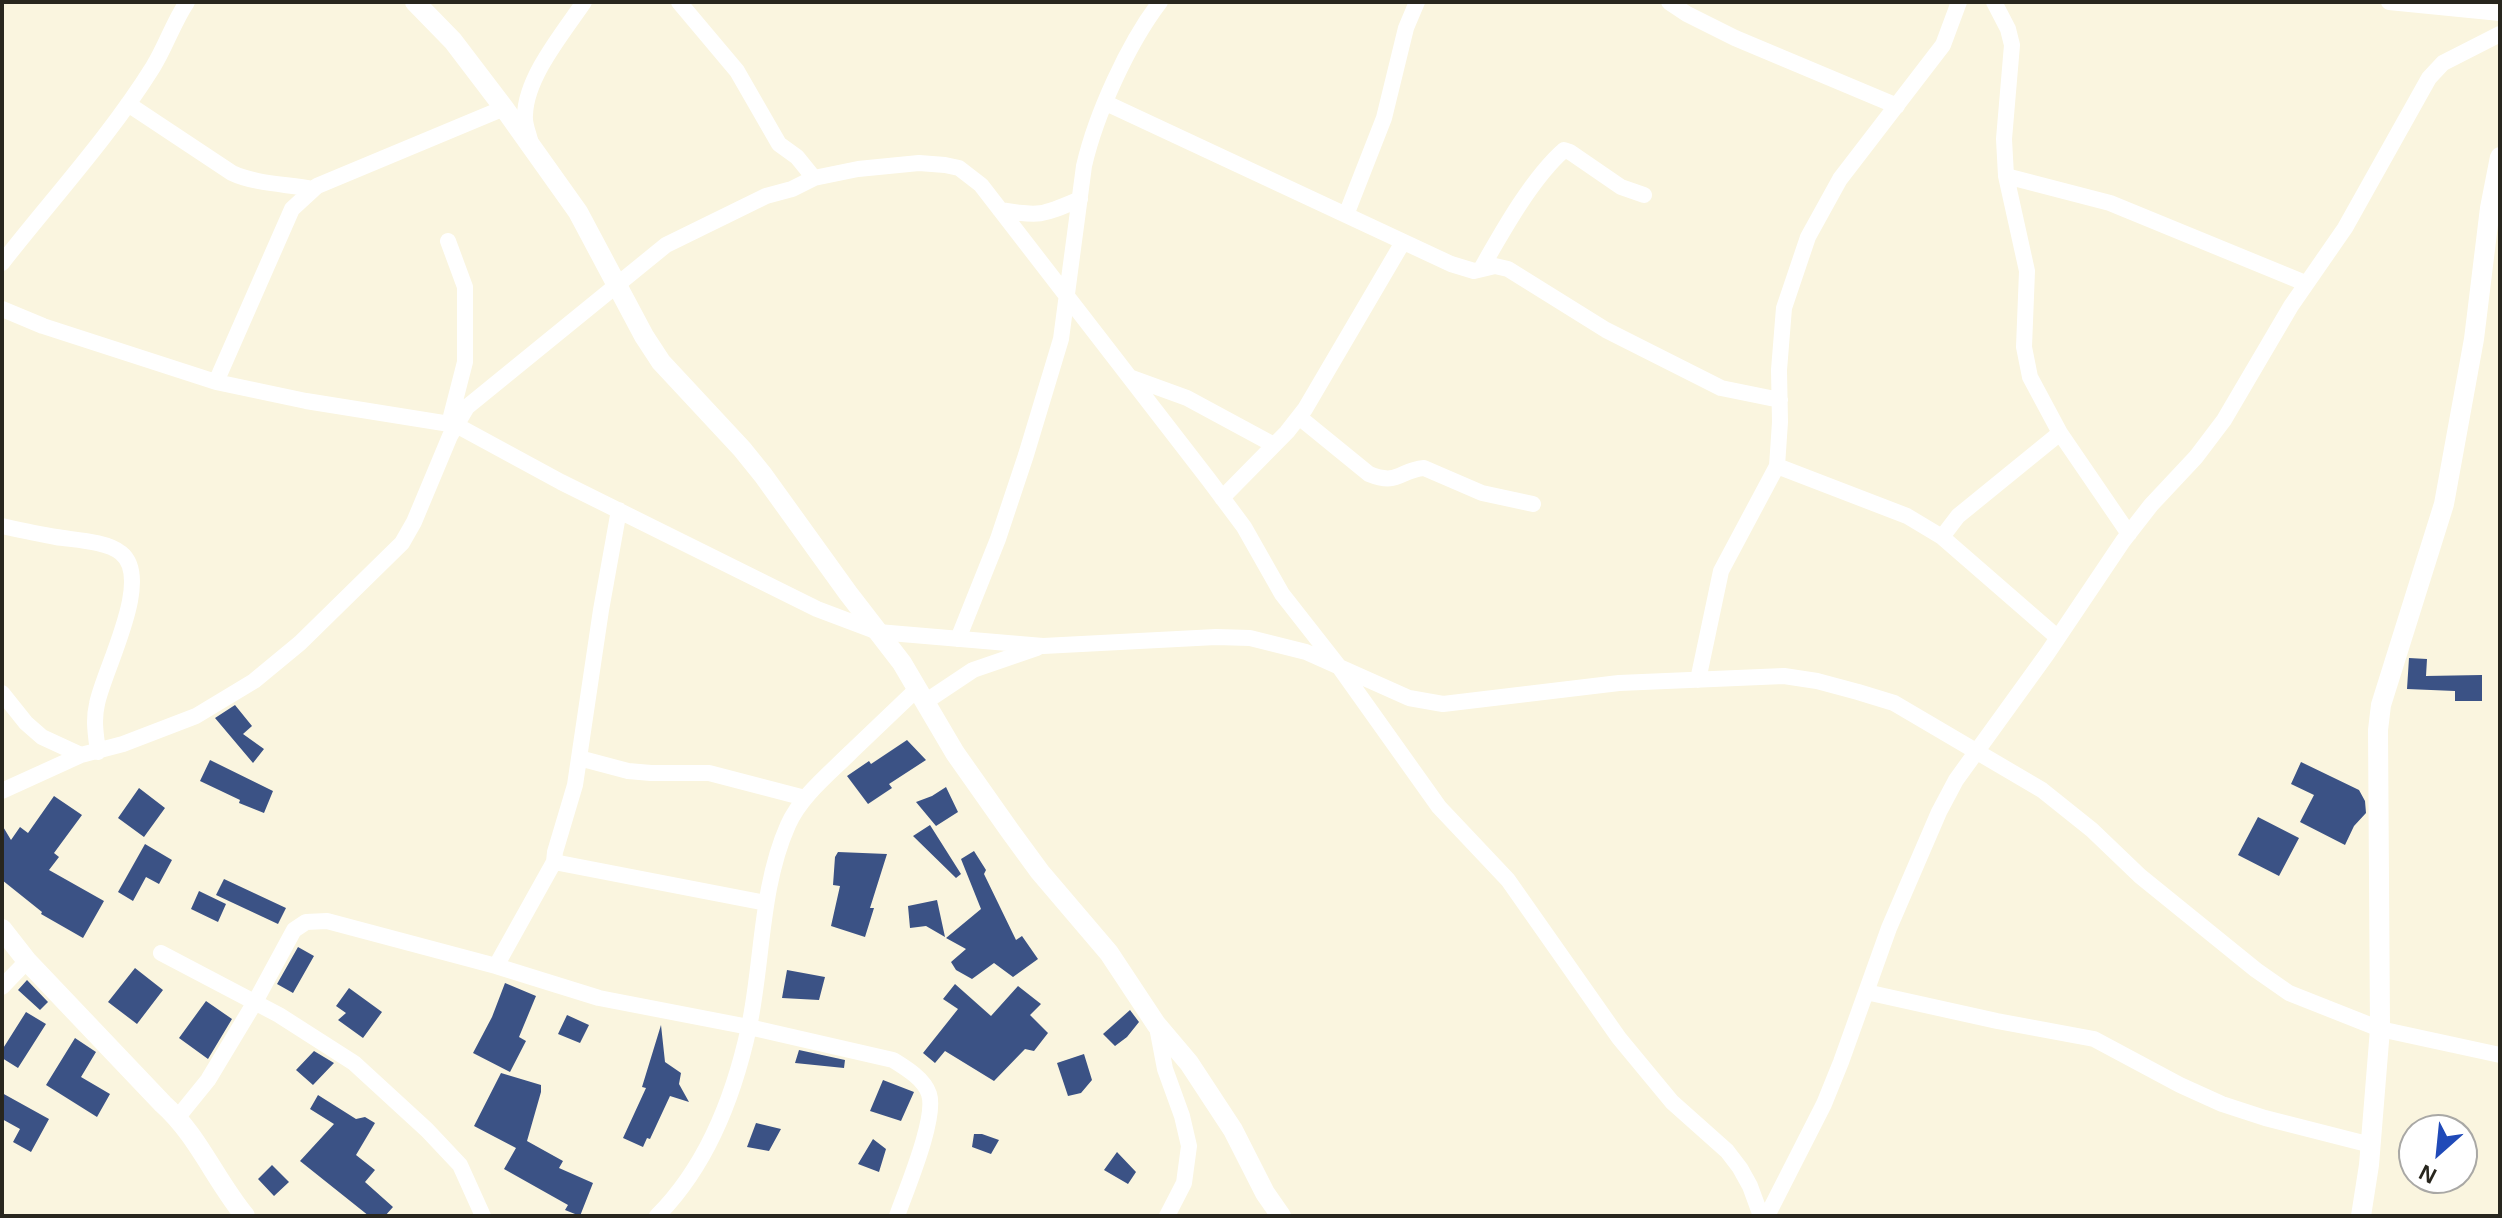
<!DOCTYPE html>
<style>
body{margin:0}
#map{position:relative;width:2502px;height:1218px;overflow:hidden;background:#faf5df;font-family:Helvetica,sans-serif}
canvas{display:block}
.frame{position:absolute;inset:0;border:4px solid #28261e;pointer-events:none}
.north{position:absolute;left:2398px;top:1114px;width:80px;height:80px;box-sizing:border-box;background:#fff;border:2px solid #a9a8a5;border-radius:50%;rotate:207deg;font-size:22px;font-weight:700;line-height:32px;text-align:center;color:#28261e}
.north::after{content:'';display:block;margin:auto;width:28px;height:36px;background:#204ab8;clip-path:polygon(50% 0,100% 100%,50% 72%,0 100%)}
</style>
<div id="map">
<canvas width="2502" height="1218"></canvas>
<div class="frame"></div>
<div class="north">N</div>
</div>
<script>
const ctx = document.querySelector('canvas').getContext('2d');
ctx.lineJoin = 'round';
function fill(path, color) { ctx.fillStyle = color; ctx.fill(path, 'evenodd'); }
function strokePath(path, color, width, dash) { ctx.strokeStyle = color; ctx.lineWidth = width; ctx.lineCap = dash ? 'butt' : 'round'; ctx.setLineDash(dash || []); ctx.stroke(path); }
const building = new Path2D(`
 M2409,658l18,1 -1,17 56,-1v26h-27v-10l-48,-2z
 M235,705l17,21 -9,8 21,15 -11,14 -38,-45z
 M907,740l19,20 -37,24 3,4 -24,16 -21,-28 22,-15 2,3z
 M210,760l63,31 -9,22 -25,-10 1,-3 -40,-19z
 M2301,762l58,28 6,11 1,12 -12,13 -9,19 -45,-23 14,-27 -23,-11z
 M946,787l12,25 -22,14 -20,-24 16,-6z
 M139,788l26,20 -21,29 -26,-19z
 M54,796l28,19 -28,38 5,4 -10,13 55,31 -21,37 -42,-24 1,-2 -40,-32v-55l9,15 9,-13 8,6z
 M2258,817l41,21 -20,38 -41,-21z
 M930,825l31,49 -5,4 -43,-42z
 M145,844l27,16 -13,24 -13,-7 -13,24 -15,-9z
 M974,851l12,19 -2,4 32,66 6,-4 16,23 -25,18 -19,-14 -22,16 -16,-9 -5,-8 15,-13 -20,-11 35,-29 -20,-50z
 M838,852l49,2 -17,54h4l-9,29 -34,-11 9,-40 -7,-1 2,-28z
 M224,879l62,29 -8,16 -62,-29z
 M199,891l27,13 -8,18 -27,-13z
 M937,900l8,37 -19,-11 -16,2 -2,-22z
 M298,947l16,9 -21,37 -16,-9z
 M135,968l28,22 -26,34 -29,-22z
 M787,970l38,7 -6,23 -37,-2z
 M27,980l21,22 -8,8 -22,-20z
 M505,983l31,13 -17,41 7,4 -16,31 -37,-19 19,-36z
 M955,984l36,32 27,-30 23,18 -11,11 18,18 -14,18 -9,-2 -31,32 -49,-30 -10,12 -12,-10 35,-44 -15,-10z
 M349,988l33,24 -19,26 -25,-18 8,-7 -10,-7z
 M206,1001l26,18 -24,40 -29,-21z
 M1130,1010l9,12 -12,15 -12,9 -12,-12z
 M26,1012l20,12 -28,44 -16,-10v-8z
 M567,1015l22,10 -9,18 -22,-9z
 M661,1025l4,37 16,11 -2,11 10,18 -19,-6 -20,43 -3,-1 -4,9 -20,-9 23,-50 -4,-1z
 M75,1038l21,14 -15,25 29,17 -13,23 -51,-32z
 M799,1050l46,10 -1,8 -49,-5z
 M314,1051l20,12 -21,22 -17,-15z
 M1084,1054l8,26 -11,13 -13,3 -11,-33z
 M501,1073l40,12v7l-14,49 36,20 -4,7 34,15 -13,33 -15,-6 3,-5 -64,-36 12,-21 -42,-22z
 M883,1080l31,12 -13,29 -31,-10z
 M2,1093l47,26 -18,33 -18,-10 7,-13 -18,-10z
 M318,1095l38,24 9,-2 10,6 -19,32 19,15 -10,12 28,25 -8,9h-16l-69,-55 34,-37 -24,-15z
 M756,1123l25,6 -12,22 -22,-4z
 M974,1134h8l17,6 -8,14 -19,-7z
 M873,1139l13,10 -7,23 -21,-8z
 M1117,1152l19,20 -8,12 -24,-14z
 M272,1165l17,17 -15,14 -16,-17z`);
const minor = new Path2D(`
 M679,2l58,69 42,73 18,13 17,21
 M1669,2l18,12 48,24 162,68
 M1994,2l14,27 4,16 -8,94 2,37 21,95 -3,76 6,30 30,56 69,101
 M2389,2l111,11
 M1106,103l345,161 23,7 21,-5 13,3 98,61 115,58 59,12
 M128,104l104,69c23,11 55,11 81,16
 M530,140c-2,-8 -6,-17 -5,-25 1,-38 38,-82 59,-113
 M2006,176l104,27 195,80
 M1000,210c40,7 43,5 80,-11
 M1346,215l38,-97 22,-90 11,-26
 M448,241l17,46v75l-16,62
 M2,263c50,-64 108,-127 151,-196 13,-21 20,-44 34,-65
 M1481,269c21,-37 51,-91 83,-119l6,2 51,35 23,8
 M2,309l41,17 173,56 90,19 150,24 105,57 256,127 61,23 165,14 173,-9 34,1 56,14 103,46 34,6 176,-21 165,-7 33,5 41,11 36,11 148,87 50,40 48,46 116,94 33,23 91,36 120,26
 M1132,378l55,20 87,47
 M216,382l76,-173 25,-23 187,-78
 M1299,417l70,57c30,12 30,-4 55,-6l58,25 51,11
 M1777,466l130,50 35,21 115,100
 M1222,498l65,-66 18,-23 98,-167
 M2,526c18,4 36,8 54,11 18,3 51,4 65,16 33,26 -18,118 -24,151 -4,17 -1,31 1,48
 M1942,537l16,-21 102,-83
 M958,639l40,-100 28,-84 35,-116 23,-173c12,-52 44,-122 76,-164
 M1698,680l23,-109 56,-105 3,-44 -1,-52 5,-62 24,-71 32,-58 103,-134 16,-43
 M2,693l24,30 16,14 39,18
 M925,702l48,-32 64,-22
 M579,758l49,13 23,2h58l96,25
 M2,791l79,-36 42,-11 73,-28 58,-35 46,-38 102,-100 12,-21 36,-86 17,-29 199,-162 100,-49 26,-7 22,-11 44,-9 61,-6 26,2 14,3 22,17 228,295 35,47 38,67 58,74 99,139 69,73 111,158 53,64 55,49 13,17 10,18 11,30
 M554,862l212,41
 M161,953l118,62 75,48 73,67 33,35 23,51
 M496,966l58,-104 1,-10 20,-67 26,-175 18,-100
 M2,987l25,-26
 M1866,992l131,29 97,18 86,46 42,19 43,14 106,27
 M1157,1027l8,42 17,47 7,30 -5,37 -17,33
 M178,1117l30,-37 47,-78 39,-72 12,-8 21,-1 169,45 103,32 150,29 144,33c13,8 31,19 36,34 8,24 -23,96 -32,122
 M657,1216c50,-50 77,-120 92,-189 14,-66 11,-139 39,-202 13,-29 41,-51 63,-73 22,-21 44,-42 66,-63
 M1767,1216l57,-112 17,-42 48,-134 50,-116 17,-32 91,-126 76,-113 28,-36 45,-48 28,-37 67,-114 54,-78 84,-150 14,-15 57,-29`);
const tertiary = new Path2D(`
 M415,2l38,39 51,67 74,104 66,124 17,26 81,87 21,26 85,118 54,70 53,90 55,78 30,41 69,81 47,71 33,39 44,67 32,63 16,23
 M2,929l25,32 136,143c34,30 53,77 82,112
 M2361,1216l8,-51 11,-136 -2,-299 3,-25 63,-201 30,-165 16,-131 10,-51`);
fill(building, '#3b5285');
strokePath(minor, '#fff', 16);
strokePath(tertiary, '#fff', 20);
</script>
